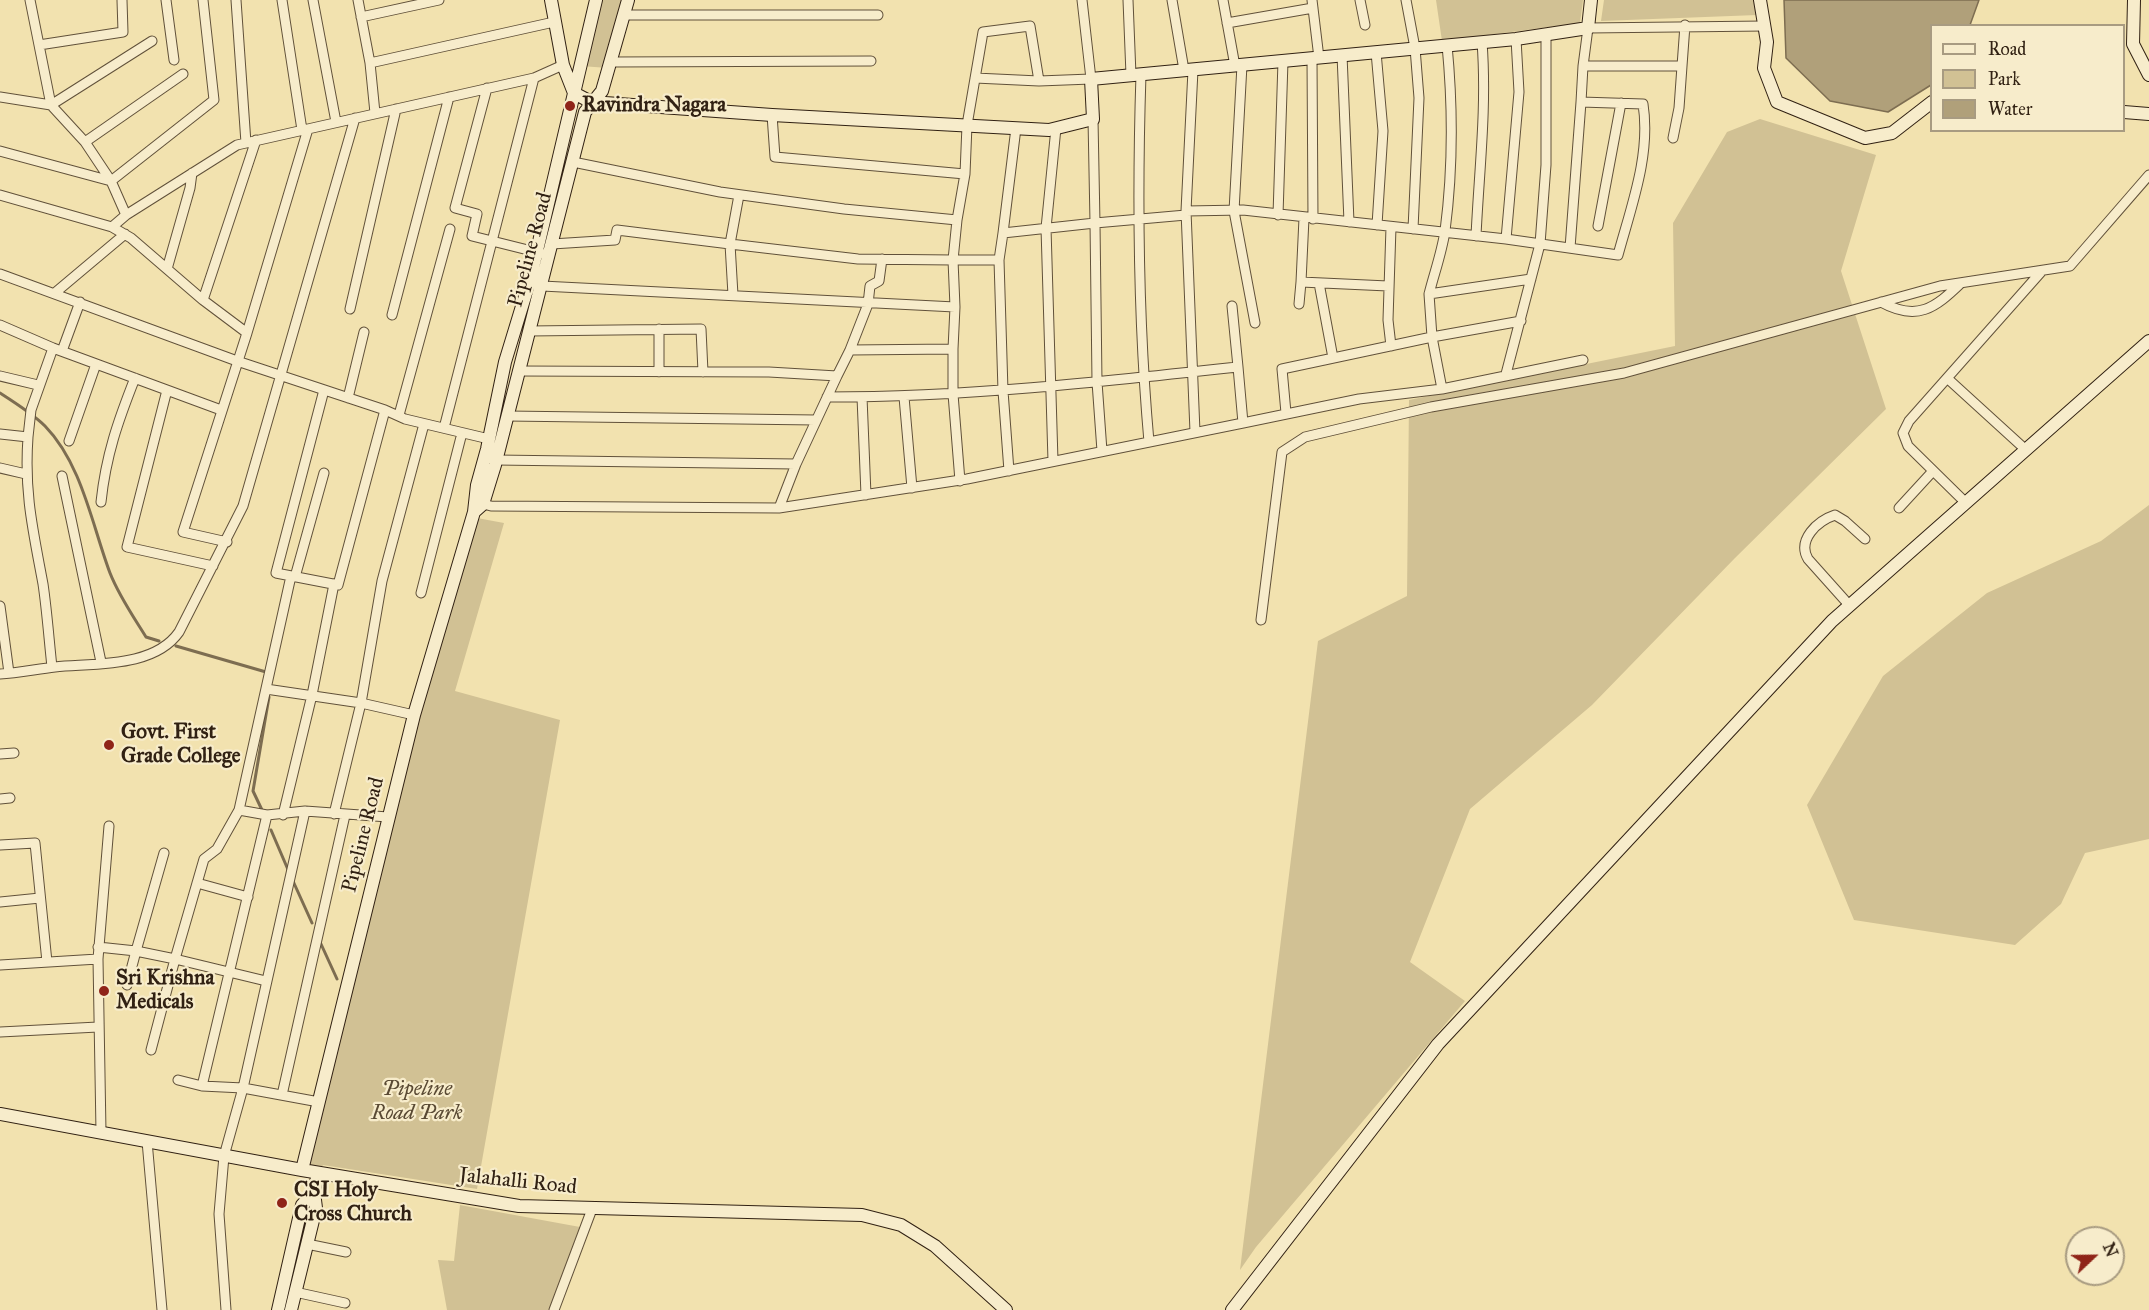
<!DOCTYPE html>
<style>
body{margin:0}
#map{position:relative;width:2149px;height:1310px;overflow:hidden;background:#f2e2af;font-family:"IM FELL Great Primer",serif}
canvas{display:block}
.legend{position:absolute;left:1930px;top:24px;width:195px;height:108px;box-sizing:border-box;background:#f7eccb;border:2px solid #a89b81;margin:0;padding:8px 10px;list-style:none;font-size:18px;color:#312113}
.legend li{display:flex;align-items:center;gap:12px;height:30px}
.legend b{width:30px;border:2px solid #a89b81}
.north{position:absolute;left:2065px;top:1226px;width:60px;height:60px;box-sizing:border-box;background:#f7eccb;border:2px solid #a89b81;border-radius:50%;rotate:68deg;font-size:16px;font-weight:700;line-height:24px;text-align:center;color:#312113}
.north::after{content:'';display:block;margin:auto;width:21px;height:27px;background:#8f2418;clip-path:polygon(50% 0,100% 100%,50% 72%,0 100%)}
</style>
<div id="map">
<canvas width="2149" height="1310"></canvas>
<ul class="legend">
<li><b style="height:8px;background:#f7eccb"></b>Road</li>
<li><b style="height:16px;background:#d1c194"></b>Park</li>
<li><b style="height:16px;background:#b0a07a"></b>Water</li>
</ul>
<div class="north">N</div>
</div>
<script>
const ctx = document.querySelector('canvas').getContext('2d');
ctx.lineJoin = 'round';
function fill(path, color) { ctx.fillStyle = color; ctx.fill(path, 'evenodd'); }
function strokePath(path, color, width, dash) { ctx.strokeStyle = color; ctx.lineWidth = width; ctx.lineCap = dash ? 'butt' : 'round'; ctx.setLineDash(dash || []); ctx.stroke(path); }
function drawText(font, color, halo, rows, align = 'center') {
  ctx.font = font + ' "IM FELL Great Primer",serif'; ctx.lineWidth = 4.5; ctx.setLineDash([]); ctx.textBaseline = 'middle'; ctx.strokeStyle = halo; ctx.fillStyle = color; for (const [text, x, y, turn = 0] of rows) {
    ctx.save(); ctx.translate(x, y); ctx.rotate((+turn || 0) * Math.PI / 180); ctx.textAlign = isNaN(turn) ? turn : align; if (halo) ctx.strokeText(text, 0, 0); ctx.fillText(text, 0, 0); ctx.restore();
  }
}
const green = new Path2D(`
 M598,0h27l-17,68 -27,-2z
 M1436,0h147l-3,23 -138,18z
 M1604,0h149l4,15 -156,6z
 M1760,119l116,36 -35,116 45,138 -151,149 -143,147 -122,104 -60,153 55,39 -209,246 -16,23 78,-629 89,-45 2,-196 266,-54 -2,-123 54,-91z
 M2149,505v334l-64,14 -24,51 -46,41 -161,-25 -47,-115 76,-129 104,-83 114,-52z
 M477,518l27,5 -49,168 105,29 -83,469 -154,-24 -3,5 -15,-3 111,-450z
 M460,1205l120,22 -31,83h-102l-9,-50 16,1z`);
const water = new Path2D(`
 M1784,0h195l-9,25 -38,1 -1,59 -43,27 -58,-11 -44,-43z`);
const stream = new Path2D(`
 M0,393c14,9 33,21 45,33 37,38 47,99 65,147 9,23 23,43 36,64l13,4
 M176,646l90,26
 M262,810l-9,-19 16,-94
 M271,830l18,42
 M293,881l19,42
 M321,944l16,35`);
const street = new Path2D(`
 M30,0l21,105 101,-64
 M166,0l8,60
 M236,0l10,143
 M282,0l20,130
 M313,0l23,122
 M358,0l12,63 5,50
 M1128,0l3,75
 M1172,0l12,70
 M1223,0l12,66
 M1312,0l7,58
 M1360,0l5,25
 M1406,0l9,48 4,50 -6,131
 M624,15h254
 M361,17l78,-17
 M1227,23l86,-15
 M39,45l84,-13 -1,-32
 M1376,52l7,79 -6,94
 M1342,55l7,167
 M1312,58l1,161
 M612,62l259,-1
 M370,63l184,-41
 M1242,65l-8,146 21,112
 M1583,66l5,-38 177,-2
 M1682,66l3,-41
 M1141,74c-4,123 -3,245 8,368
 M975,78l64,3
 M487,88l-32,120 22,6 -5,22 76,19
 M0,97l51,8 34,37 26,39
 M772,115l3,42 190,17 2,-49 16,-93 47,-6 9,55 52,-2 -9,-79
 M1093,119l2,104 91,-8
 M85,142l98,-68
 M0,151l111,30
 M573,162l147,30 124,17 113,11 8,-46
 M0,195l112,32
 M739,195l-9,49 128,15 95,1 4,-40
 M1186,211l7,-141
 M126,215l-15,-34 103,-81 -11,-100
 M1278,215l5,-154
 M1304,218l-3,64 87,4
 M1598,226l23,-123
 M1391,227l-3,93 3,26
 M1003,233l13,-105
 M1476,236c3,-65 11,-128 6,-194
 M1506,239l13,-147 -3,-53
 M552,244l63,-4 2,-10 113,14 3,51
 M1570,248l11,-146
 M999,260l4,131 6,80
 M167,269l23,-81 2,-15
 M0,274l237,87 148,49 20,9 84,20
 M1319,283l14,75
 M542,286l413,21 -2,-47h46l4,-27 92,-10 2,159 5,69
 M56,292l69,-58
 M1429,294c5,-20 13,-42 16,-63 8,-61 8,-124 2,-186
 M203,300l53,-160
 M1881,302c36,20 54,6 80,-19
 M1299,304l2,-22
 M1232,306l6,61
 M350,309l46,-200
 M392,315l57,-218
 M1521,321l-89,16 -3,-43 102,-15
 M0,325l53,23 168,62
 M659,329v43
 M529,331l172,-2 2,43
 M247,333l61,-204
 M953,349v45l7,87
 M850,350l18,-46 2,-18 9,-5 3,-22
 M62,351l18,-49
 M518,371l251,1 68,4 13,-26 103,-1 2,-42
 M1506,374l34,-130 6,-79v-131
 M0,376l38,9
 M1947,378l79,72
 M167,390l-40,157 86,19
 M324,390l-48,183 62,12 47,-175
 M827,397c138,0 274,-15 411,-30l5,56 116,-24 83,-10 141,-29
 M862,397l4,98
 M904,397l8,91
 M348,398l16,-66
 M1286,413l-4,-44 150,-32 10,52
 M399,415l51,-186
 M507,416l309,4
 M444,428l90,-350
 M1195,432l-9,-221 57,-1 263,29 112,16c13,-48 33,-100 25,-151l-62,-2 2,-36h99l-3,42 -6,30
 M0,434l28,3c-4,56 5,93 15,147 4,27 6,56 9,83
 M28,437l3,-27 22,-62
 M69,441l27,-77
 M496,460l300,4
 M1053,461l-7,-233 10,-100
 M0,468l26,6
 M62,476l39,186
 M101,502c5,-47 17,-81 34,-124
 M479,503l12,3 288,2 17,-44 41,-88
 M1966,503l-58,-57 -5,-13 6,-12 132,-149
 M779,508l188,-29 276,-56
 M1899,508l34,-37
 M227,542l-44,-10 64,-199 -44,-33 -72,-62 -19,-11 14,-12 111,-70 297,-67 29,-13
 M295,577l29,-104
 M421,593l41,-160
 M0,606l9,67
 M1850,606l-42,-47c-11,-19 9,-38 27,-44l10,6 20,18
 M1261,620l21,-168 23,-15 126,-30 193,-34 316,-87 130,-20 79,-91
 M0,674c18,-1 37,-5 55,-7 39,-4 99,1 124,-35l64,-126 112,-388
 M266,689l95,14 21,-122 42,-157
 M0,754l14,-1
 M0,799l10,-1
 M239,810l28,5 38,-4 83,6
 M334,814l27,-111 53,12
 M283,815l29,-120 22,-111
 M0,845l35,-2 12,119
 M197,883l51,14
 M0,902l40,-4
 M98,947l38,4 -9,34
 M0,965l98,-6
 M266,981l-91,-22 29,-100 13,-10 22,-39 52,-234
 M0,1032l98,-5
 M151,1050l24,-91 -39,-8 28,-98
 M178,1080l24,6 41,2 76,14
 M202,1086l65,-271
 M282,1095l63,-280
 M101,1132l-3,-173 11,-133
 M147,1141l15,169
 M307,1244l39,8
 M295,1292l50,11
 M226,1310l-7,-96 5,-58 19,-68 62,-277
 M554,1310l38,-101`);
const secondary = new Path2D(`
 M551,0l12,65 11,28 17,9 181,13 277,15 44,-11 -2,-40 425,-40 72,-11 3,-28
 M1760,0l7,42 -3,26 13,34 88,36 27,-5 40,-31
 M2134,0l-1,44 16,31
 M2124,112l25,2
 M474,512l9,-8 12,-39 90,-353 17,-21 26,-91
 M0,1114l302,56 217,36 343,9 39,10 34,21 71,64
 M302,1170l112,-455 60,-203 3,-27 10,-36 18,-87 25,-82 66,-280
 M278,1310l24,-105 12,-13
 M291,1310l25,-102 -2,-16 4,-19
 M1232,1310l206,-266 394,-423 317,-280`);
const markers = [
 [570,106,6,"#8f2418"],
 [109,745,6,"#8f2418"],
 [104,991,6,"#8f2418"],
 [282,1203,6,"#8f2418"]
];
const poiNames = [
 ["Ravindra Nagara",582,106],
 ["Govt. First",121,733],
 ["Grade College",121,757],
 ["Sri Krishna",116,979],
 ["Medicals",116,1003],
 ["CSI Holy",294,1191],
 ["Cross Church",294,1215]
];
const streetNames = [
 ["Pipeline Road",531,250,-75],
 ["Pipeline Road",364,835,-76],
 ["Jalahalli Road",518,1182,6]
];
const parkNames = [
 ["Pipeline",417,1090],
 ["Road Park",417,1114]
];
fill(green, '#d1c194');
fill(water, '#b0a07a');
strokePath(water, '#7d6d51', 1.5);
strokePath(stream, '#7d6d51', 3);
strokePath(street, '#61513a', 11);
strokePath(secondary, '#312113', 14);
strokePath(street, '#f7eccb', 9);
strokePath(secondary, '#f7eccb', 12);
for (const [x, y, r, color] of markers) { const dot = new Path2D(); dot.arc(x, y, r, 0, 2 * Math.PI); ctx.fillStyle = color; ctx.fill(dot); strokePath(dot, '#f7eccb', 2); }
drawText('bold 21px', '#312113', '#f7eccb', poiNames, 'left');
drawText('21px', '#312113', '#f7eccb', streetNames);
drawText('italic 21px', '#594933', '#f7eccb', parkNames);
</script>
